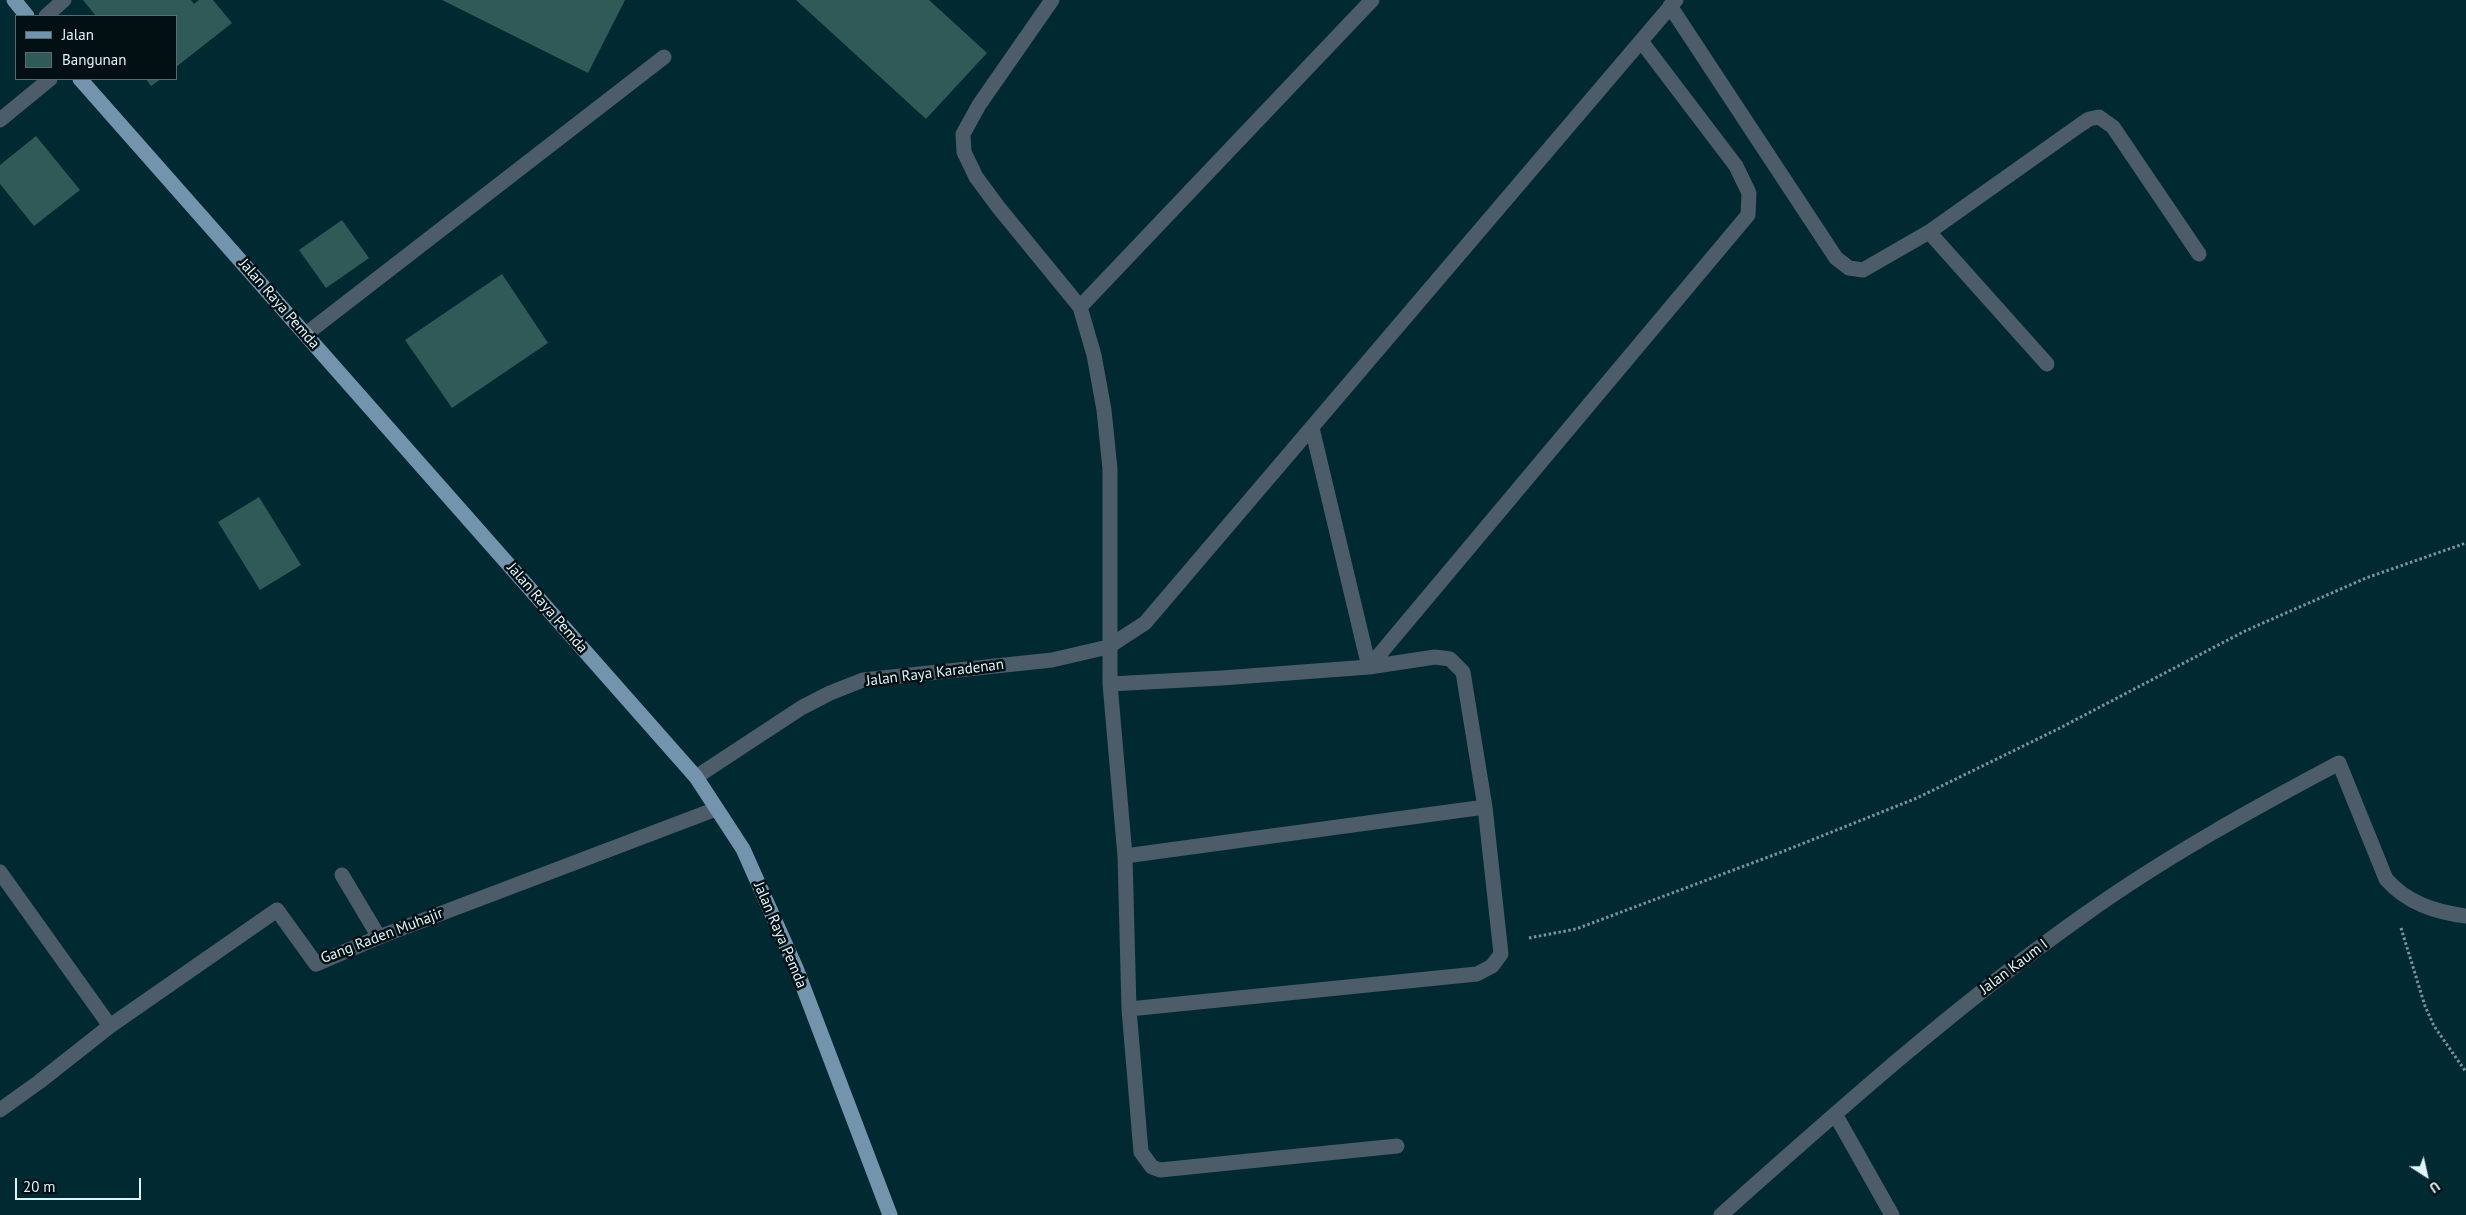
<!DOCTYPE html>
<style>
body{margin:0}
#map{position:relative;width:2466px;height:1215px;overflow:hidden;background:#002932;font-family:"PT Sans",sans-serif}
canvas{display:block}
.legend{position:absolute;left:15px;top:15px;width:162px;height:65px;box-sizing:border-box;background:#020f13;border:1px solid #5a6b70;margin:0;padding:6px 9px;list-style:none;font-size:15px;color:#dff5fb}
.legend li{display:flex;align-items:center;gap:10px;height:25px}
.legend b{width:25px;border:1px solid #5a6b70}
.north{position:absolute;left:2401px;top:1150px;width:50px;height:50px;-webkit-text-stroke:4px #020f13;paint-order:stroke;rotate:145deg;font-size:14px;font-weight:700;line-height:20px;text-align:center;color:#dff5fb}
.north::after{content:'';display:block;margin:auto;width:18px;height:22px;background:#dff5fb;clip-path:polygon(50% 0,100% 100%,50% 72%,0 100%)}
.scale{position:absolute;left:15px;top:1178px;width:126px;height:22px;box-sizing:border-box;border:2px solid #dff5fb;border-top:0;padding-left:6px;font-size:15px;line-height:18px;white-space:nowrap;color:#dff5fb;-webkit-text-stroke:4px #020f13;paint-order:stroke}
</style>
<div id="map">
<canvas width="2466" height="1215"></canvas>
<ul class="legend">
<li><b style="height:6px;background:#7493ad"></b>Jalan</li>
<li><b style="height:14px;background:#2f5a57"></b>Bangunan</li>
</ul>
<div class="north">U</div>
<div class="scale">20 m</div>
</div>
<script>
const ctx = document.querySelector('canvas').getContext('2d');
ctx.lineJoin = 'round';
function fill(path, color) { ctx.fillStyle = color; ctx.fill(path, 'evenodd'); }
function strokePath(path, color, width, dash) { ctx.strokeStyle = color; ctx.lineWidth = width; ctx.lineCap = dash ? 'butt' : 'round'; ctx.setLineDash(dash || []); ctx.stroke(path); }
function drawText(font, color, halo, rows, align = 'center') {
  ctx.font = font + ' "PT Sans",sans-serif'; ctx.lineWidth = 5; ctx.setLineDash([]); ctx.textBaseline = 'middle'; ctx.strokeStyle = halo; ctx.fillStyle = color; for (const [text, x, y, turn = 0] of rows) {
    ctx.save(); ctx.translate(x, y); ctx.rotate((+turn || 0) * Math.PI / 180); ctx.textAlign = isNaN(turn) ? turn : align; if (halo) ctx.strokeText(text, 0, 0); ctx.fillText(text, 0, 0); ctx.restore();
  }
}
const building = new Path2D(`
 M83,0h108l3,4 5,-4h14l19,23 -56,44v-51h-80z
 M442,0h183l-37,73z
 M796,0h133l58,53 -61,66z
 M146,79h15l-10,7z
 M36,136l44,54 -46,36 -34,-42v-19z
 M342,220l27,38 -43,30 -27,-38z
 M502,274l46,69 -96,65 -47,-68z
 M259,497l42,68 -41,25 -42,-68z`);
const path = new Path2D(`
 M2401,928l24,78 9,20 32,46
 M1529,938l47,-9 203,-76 138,-55 141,-69 187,-98 121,-53 100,-35`);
const minor = new Path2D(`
 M1052,0l-73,105 -16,29 1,18 12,25 23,31 81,99 14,48 10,55 6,59v215l15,172 4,153 12,143 11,15 8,3 237,-24
 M1670,6l166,252 13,10 14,2 66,-38 151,-107 9,-6 10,-2 14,10 86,127
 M46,16l18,-16
 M0,120l50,-41
 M1929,232l118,132
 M1080,307l292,-307
 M306,334l358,-277
 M1110,684l112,-6 147,-11 379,-452 1,-22 -13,-27 -95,-125
 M696,777l105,-69 29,-15 33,-13 189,-20 56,-13 37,-24 531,-623
 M1125,856l360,-49
 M0,872l110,154
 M342,875l37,62
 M1129,1009l348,-35 15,-8 9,-12 -16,-147 -22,-135 -13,-13 -15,-2 -66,10 -57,-239
 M0,1110l39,-28 71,-56 167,-116 39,54 63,-27 337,-128
 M1835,1114l57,101
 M1721,1215c118,-105 234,-209 363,-300 80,-57 168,-106 255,-152l47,116c21,24 49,33 80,37`);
const major = new Path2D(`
 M14,0l13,16
 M80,79l616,698 47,72 53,119 94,247`);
const streetNames = [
 ["Jalan Raya Pemda",279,304,49],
 ["Jalan Raya Pemda",547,608,49],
 ["Jalan Raya Karadenan",935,673,-7],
 ["Jalan Raya Pemda",780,935,67],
 ["Gang Raden Muhajir",382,936,-21],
 ["Jalan Kaum I",2014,967,-37]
];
fill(building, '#2f5a57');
strokePath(path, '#76959c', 3, [2.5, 2.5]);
strokePath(minor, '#4c5c68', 15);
strokePath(major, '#7493ad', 15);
drawText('15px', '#dff5fb', '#020f13', streetNames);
</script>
